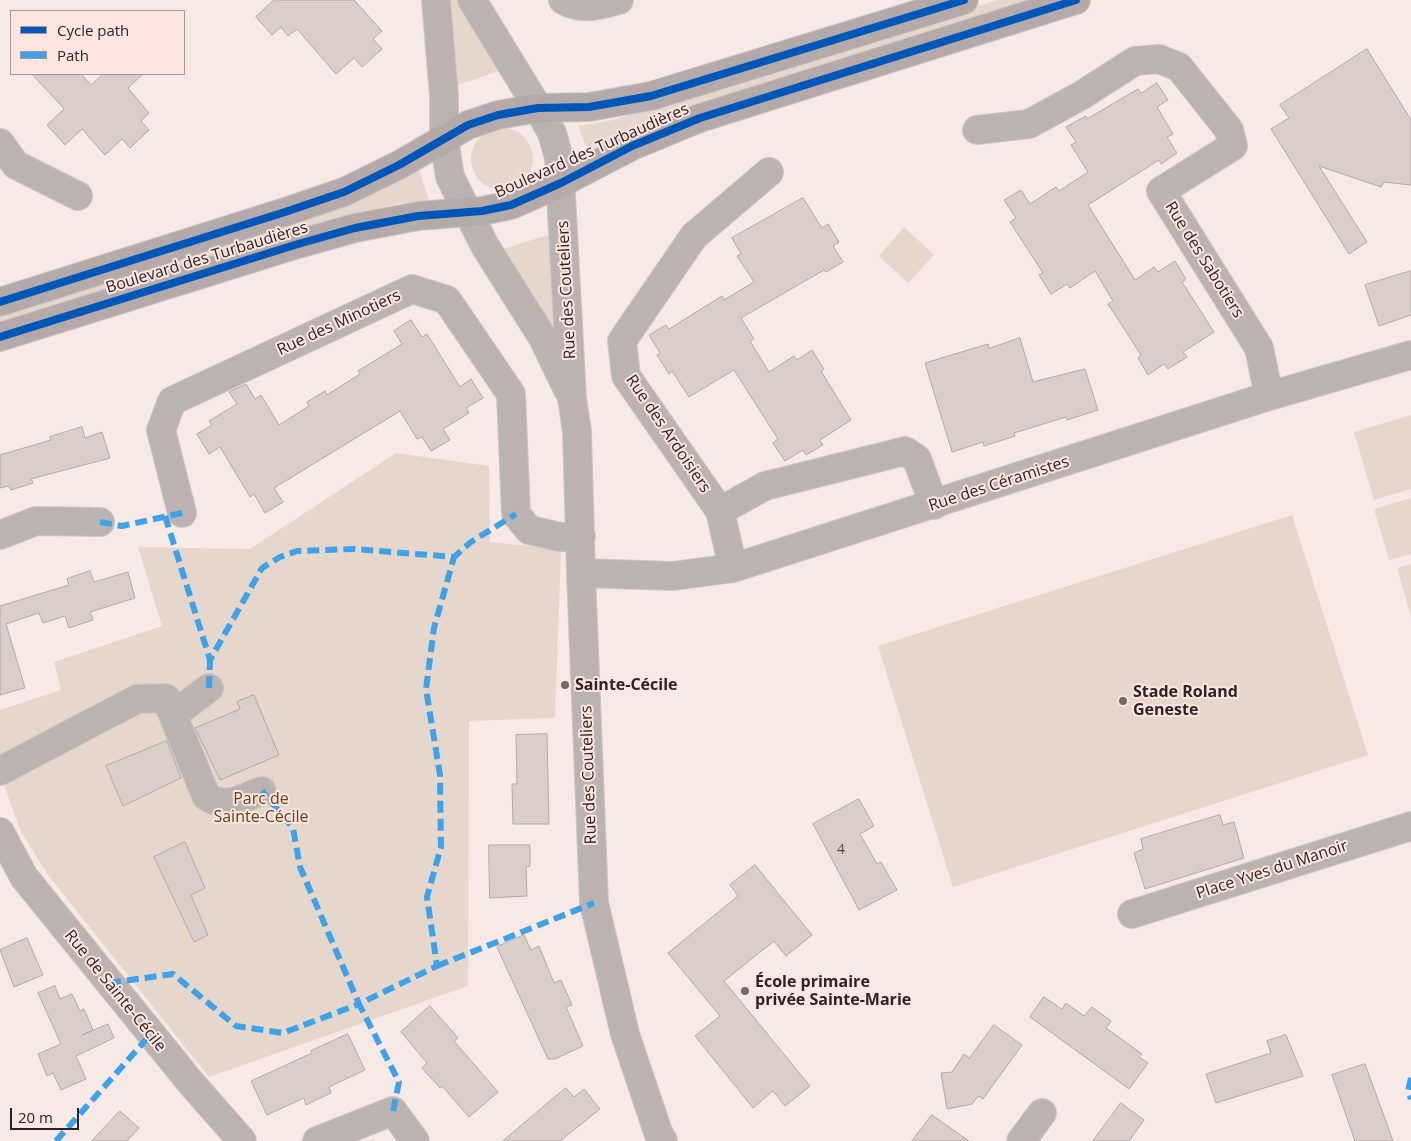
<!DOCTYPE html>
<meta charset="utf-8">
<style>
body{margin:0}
#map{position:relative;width:1411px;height:1141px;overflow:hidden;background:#f7e9e6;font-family:"Open Sans",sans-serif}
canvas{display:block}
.legend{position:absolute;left:10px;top:10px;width:175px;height:65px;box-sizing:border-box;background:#fde5e0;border:1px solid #aa9793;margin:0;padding:6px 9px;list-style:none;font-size:15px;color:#2e2320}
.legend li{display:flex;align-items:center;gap:10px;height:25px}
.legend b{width:25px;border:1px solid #aa9793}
.scale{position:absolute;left:10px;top:1108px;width:69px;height:22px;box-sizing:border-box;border:2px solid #2e2320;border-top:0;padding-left:6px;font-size:15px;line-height:18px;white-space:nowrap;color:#2e2320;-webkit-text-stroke:4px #fde5e0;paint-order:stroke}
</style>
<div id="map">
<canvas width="1411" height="1141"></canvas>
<ul class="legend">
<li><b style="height:6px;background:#0057b8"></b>Cycle path</li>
<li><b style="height:6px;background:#3ea2ea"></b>Path</li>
</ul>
<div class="scale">20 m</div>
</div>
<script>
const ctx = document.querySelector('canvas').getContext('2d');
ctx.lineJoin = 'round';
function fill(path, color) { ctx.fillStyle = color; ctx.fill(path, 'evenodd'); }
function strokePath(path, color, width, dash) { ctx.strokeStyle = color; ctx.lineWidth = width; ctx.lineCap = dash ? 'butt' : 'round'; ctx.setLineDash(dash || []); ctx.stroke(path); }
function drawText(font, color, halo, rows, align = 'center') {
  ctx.font = font + ' "Open Sans",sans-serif'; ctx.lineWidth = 4; ctx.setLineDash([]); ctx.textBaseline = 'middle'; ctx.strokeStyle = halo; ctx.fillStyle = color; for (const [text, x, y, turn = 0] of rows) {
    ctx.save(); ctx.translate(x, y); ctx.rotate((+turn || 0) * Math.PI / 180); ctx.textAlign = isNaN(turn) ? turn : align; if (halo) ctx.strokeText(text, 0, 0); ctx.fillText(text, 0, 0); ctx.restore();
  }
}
const green = new Path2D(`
 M443,0h19l37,71 -44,15z
 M997,0h42l-368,115 -83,36 -10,-25 35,-6 55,-16z
 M471 159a31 31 0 1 1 62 0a31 31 0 1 1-62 0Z
 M419,169l10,32 -29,2 -28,7 -372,115v-12l367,-118z
 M904,227l30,28 -26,28 -29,-27z
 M551,234l5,103 -53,-88z
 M1411,415v74l-37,11 -20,-68z
 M396,453l93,13 1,76 71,7 -6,169 -86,3 -1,265 -259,91 -161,-202 -27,-43 -21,-58v-64l61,-20 -7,-28 108,-36 -24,-79 112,2z
 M1411,498v56l-22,6 -15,-51z
 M1292,515l76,240 -415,132 -75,-241z
 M1411,564v53l-14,-49z`);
const building = new Path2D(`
 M274,0h80l28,31 -9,8 9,10 -20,18 -8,-9 -18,16 -39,-45 -9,7 -7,-9 -9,8 -16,-18z
 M1367,49l44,71v65l-27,-3 -3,5 -62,-21 48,76 -18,12 -78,-125 18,-11 -9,-13z
 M32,74h49l10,11 12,-11h40l-15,14 21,25 -8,8 8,9 -19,18 -8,-9 -17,16 -23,-26 -17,16 -18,-20 17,-16z
 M1157,83l11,17 -11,7 16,27 -6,3 10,16 -16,11 -2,-4 -71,45 47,75 19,-13 4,5 17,-11 11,18 -4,3 32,50 -31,20 4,5 -19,12 -4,-5 -16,11 -10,-17 3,-3 -33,-51 5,-3 -18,-30 -25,17 -3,-4 -16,10 -12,-19 4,-2 -33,-51 6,-4 -12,-18 17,-10 9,14 26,-17 3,4 29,-19 -17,-27 5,-3 -10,-15 20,-11 1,3 51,-30 3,4z
 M803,198l19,30 6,-4 11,18 -6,4 10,16 -17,10 -2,-2 -83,48 13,21 -4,2 19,31 25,-16 3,4 15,-10 12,19 -3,2 30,49 -31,20 3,5 -17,10 -3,-5 -18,11 -12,-18 5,-4 -44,-69 -45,27 -17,-26 -3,3 -12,-19 3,-2 -11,-18 17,-10 3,4 53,-33 2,4 30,-18 -17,-26 4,-2 -9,-16z
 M1411,271v44l-32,11 -14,-41z
 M411,320l11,17 5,-3 33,53 11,-8 12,19 -17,10 3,5 -26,16 7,11 -19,11 -9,-14 -5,2 -17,-28 -126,77 9,14 -18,11 -11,-19 -4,3 -30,-50 -11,7 -12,-20 15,-9 -3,-4 28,-17 -8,-12 17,-8 9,15 6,-4 18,30 30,-19 -2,-4 18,-11 2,4 33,-21 -2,-3 44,-27 -8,-13z
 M1020,338l13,44 52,-13 13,41 -31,10 -1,-3 -52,16 1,3 -31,10 -1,-4 -31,10 -27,-89 63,-19 1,4z
 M82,427l3,11 17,-6 8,26 -79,21 2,4 -22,7 -2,-4 -9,2v-33l51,-15 -1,-3z
 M90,571l4,11 34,-10 7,26 -45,14 3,8 -24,8 -4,-12 -22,7 -4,-10 -33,11 19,64 -25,7v-89l69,-21 -2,-6z
 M254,695l25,60 -59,25 -25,-52 45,-19 -3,-7z
 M547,734l2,90h-36l-1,-40h5l-1,-49z
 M167,741l14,37 -58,28 -17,-40z
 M859,799l15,27 -14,8 17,30 4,-2 16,28 -38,20 -46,-86z
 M1220,815l3,10 11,-3 10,36 -99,31 -11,-36 9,-4 -2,-10z
 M185,842l20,46 -14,7 17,40 -14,7 -40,-85z
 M489,845h41v21l-4,1 1,29 -37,2z
 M755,865l57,70 -26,21 -12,-15 -50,40 86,105 -25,20 -12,-15 -20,17 -58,-72 25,-20 -52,-63 70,-57 -8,-11z
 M524,935l7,15 8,-4 15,37 7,-3 11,25 -6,2 17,39 -28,13h-7l-51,-112z
 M27,938l16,37 -29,12 -14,-37z
 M55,986l5,13 12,-5 8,17 4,-2 9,21 -11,5 26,-11 6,14 -38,18 10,23 -25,11 -8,-17 -6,3 -9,-22 23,-10 -23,-51z
 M1044,997l18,12 4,-6 18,13 8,-9 19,14 -5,7 36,26 -3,3 9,6 -19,26 -99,-72z
 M430,1006l28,32 -4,3 44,51 -29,25 -27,-31 -2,2 -18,-20 5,-5 -26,-31z
 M994,1025l28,20 -39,54 -5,-3 -6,8 -25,5 -6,-36 11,-1 12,-18 5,4z
 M348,1034l17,36 -36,17 2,6 -13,6 -12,6 -2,-7 -37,17 -16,-34 61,-28 -1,-2z
 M1286,1035l17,41 -87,27 -10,-29 65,-21 -4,-12z
 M1365,1064l15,41 13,36h-38l-23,-66z
 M566,1088l8,9 10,-8 16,20 -40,32h-57z
 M1121,1103l23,17 -15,21h-36z
 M120,1111l19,17 -12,13h-35z
 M932,1115l37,26h-57z`);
const minor = new Path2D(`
 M436,0l8,96v42l6,39 35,69 58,92 24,50
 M472,0l66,108 14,25 7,25 13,240 5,34 4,141 13,330 31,131 33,98 5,9
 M563,0c19,11 36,5 56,0
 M977,130l52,-6 53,-29 53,-34 24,-2 20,8 50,63 4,16 -72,45 98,157 10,48
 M0,143l16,22 62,31
 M720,511l45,-25 140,-35 12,8 17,46
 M182,513l-21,-83 11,-29 240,-112 35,11 64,94 5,120 13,16 31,7 21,-1
 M0,535l36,-14 64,1
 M733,568l-13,-57 -94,-135 -4,-35 72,-105 75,-64
 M581,573l92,3 60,-8 536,-172 142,-41
 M173,715l36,-27
 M0,771l137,-72 29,-1 40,98c19,14 36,2 56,-5
 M0,832l24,45 167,206 51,58
 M1132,914l279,-88
 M317,1141l76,-30 22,30
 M1021,1141l21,-28`);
const major = new Path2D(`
 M0,302l285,-90 59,-20 55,-27 69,-40 30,-10 40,-7 51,-1 62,-11 313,-96
 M0,337l298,-93 57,-16 63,-12 64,-5 29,-6 50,-22 71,-37 68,-28 376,-118`);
const quiet = new Path2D(`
 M165,516l45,144 52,-92 18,-11 17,-6 57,-2 100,8 17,-15 45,-28
 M100,522l22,4 60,-13
 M209,688l1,-28
 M437,966l157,-63
 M109,983l64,-9 63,52 47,7 76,-29 -59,-137 -7,-39 -31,-37
 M1411,1078l-3,13 3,8
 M393,1111l6,-29 -40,-78 78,-38 -10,-69 14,-50 -1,-72 -14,-86 8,-61 20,-71
 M56,1141l95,-107`);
const cycleway = new Path2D(`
 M0,302l285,-90 59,-20 55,-27 69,-40 30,-10 40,-7 51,-1 62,-11 313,-96
 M0,337l298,-93 57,-16 63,-12 64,-5 29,-6 50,-22 71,-37 68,-28 376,-118`);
const markers = [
 [565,685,5,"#746865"],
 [1123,701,5,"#746865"],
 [745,991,5,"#746865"]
];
const numberNames = [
 ["4",841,850]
];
const streetNames = [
 ["Boulevard des Turbaudières",592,151,-24],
 ["Boulevard des Turbaudières",207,258,-17],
 ["Rue des Sabotiers",1204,260,58],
 ["Rue des Couteliers",567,290,-93],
 ["Rue des Minotiers",339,323,-25],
 ["Rue des Ardoisiers",668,434,56],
 ["Rue des Céramistes",999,484,-18],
 ["Rue des Couteliers",589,775,-92],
 ["Place Yves du Manoir",1272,870,-18],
 ["Rue de Sainte-Cécile",115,991,51]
];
const poiNames = [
 ["Sainte-Cécile",575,685],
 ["Stade Roland",1133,692],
 ["Geneste",1133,710],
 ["École primaire",755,982],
 ["privée Sainte-Marie",755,1000]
];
const parkNames = [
 ["Parc de",261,799],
 ["Sainte-Cécile",261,817]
];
fill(green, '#e5d7cc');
fill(building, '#dacec9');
strokePath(building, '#b3a8a4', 1);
strokePath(minor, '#d1c6c4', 30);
strokePath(major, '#d1c6c4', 30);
strokePath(minor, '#bab3b2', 28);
strokePath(major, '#b5aaaa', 28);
strokePath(quiet, '#3ea2ea', 6, [12, 6]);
strokePath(cycleway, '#0057b8', 8);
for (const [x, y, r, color] of markers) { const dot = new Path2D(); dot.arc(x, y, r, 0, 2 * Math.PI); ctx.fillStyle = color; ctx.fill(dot); strokePath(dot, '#fde5e0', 2); }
drawText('14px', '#594e4a', null, numberNames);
drawText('16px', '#2e2320', '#fde5e0', streetNames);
drawText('bold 16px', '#2e2320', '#fde5e0', poiNames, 'left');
drawText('16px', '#654214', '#fde5e0', parkNames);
</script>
